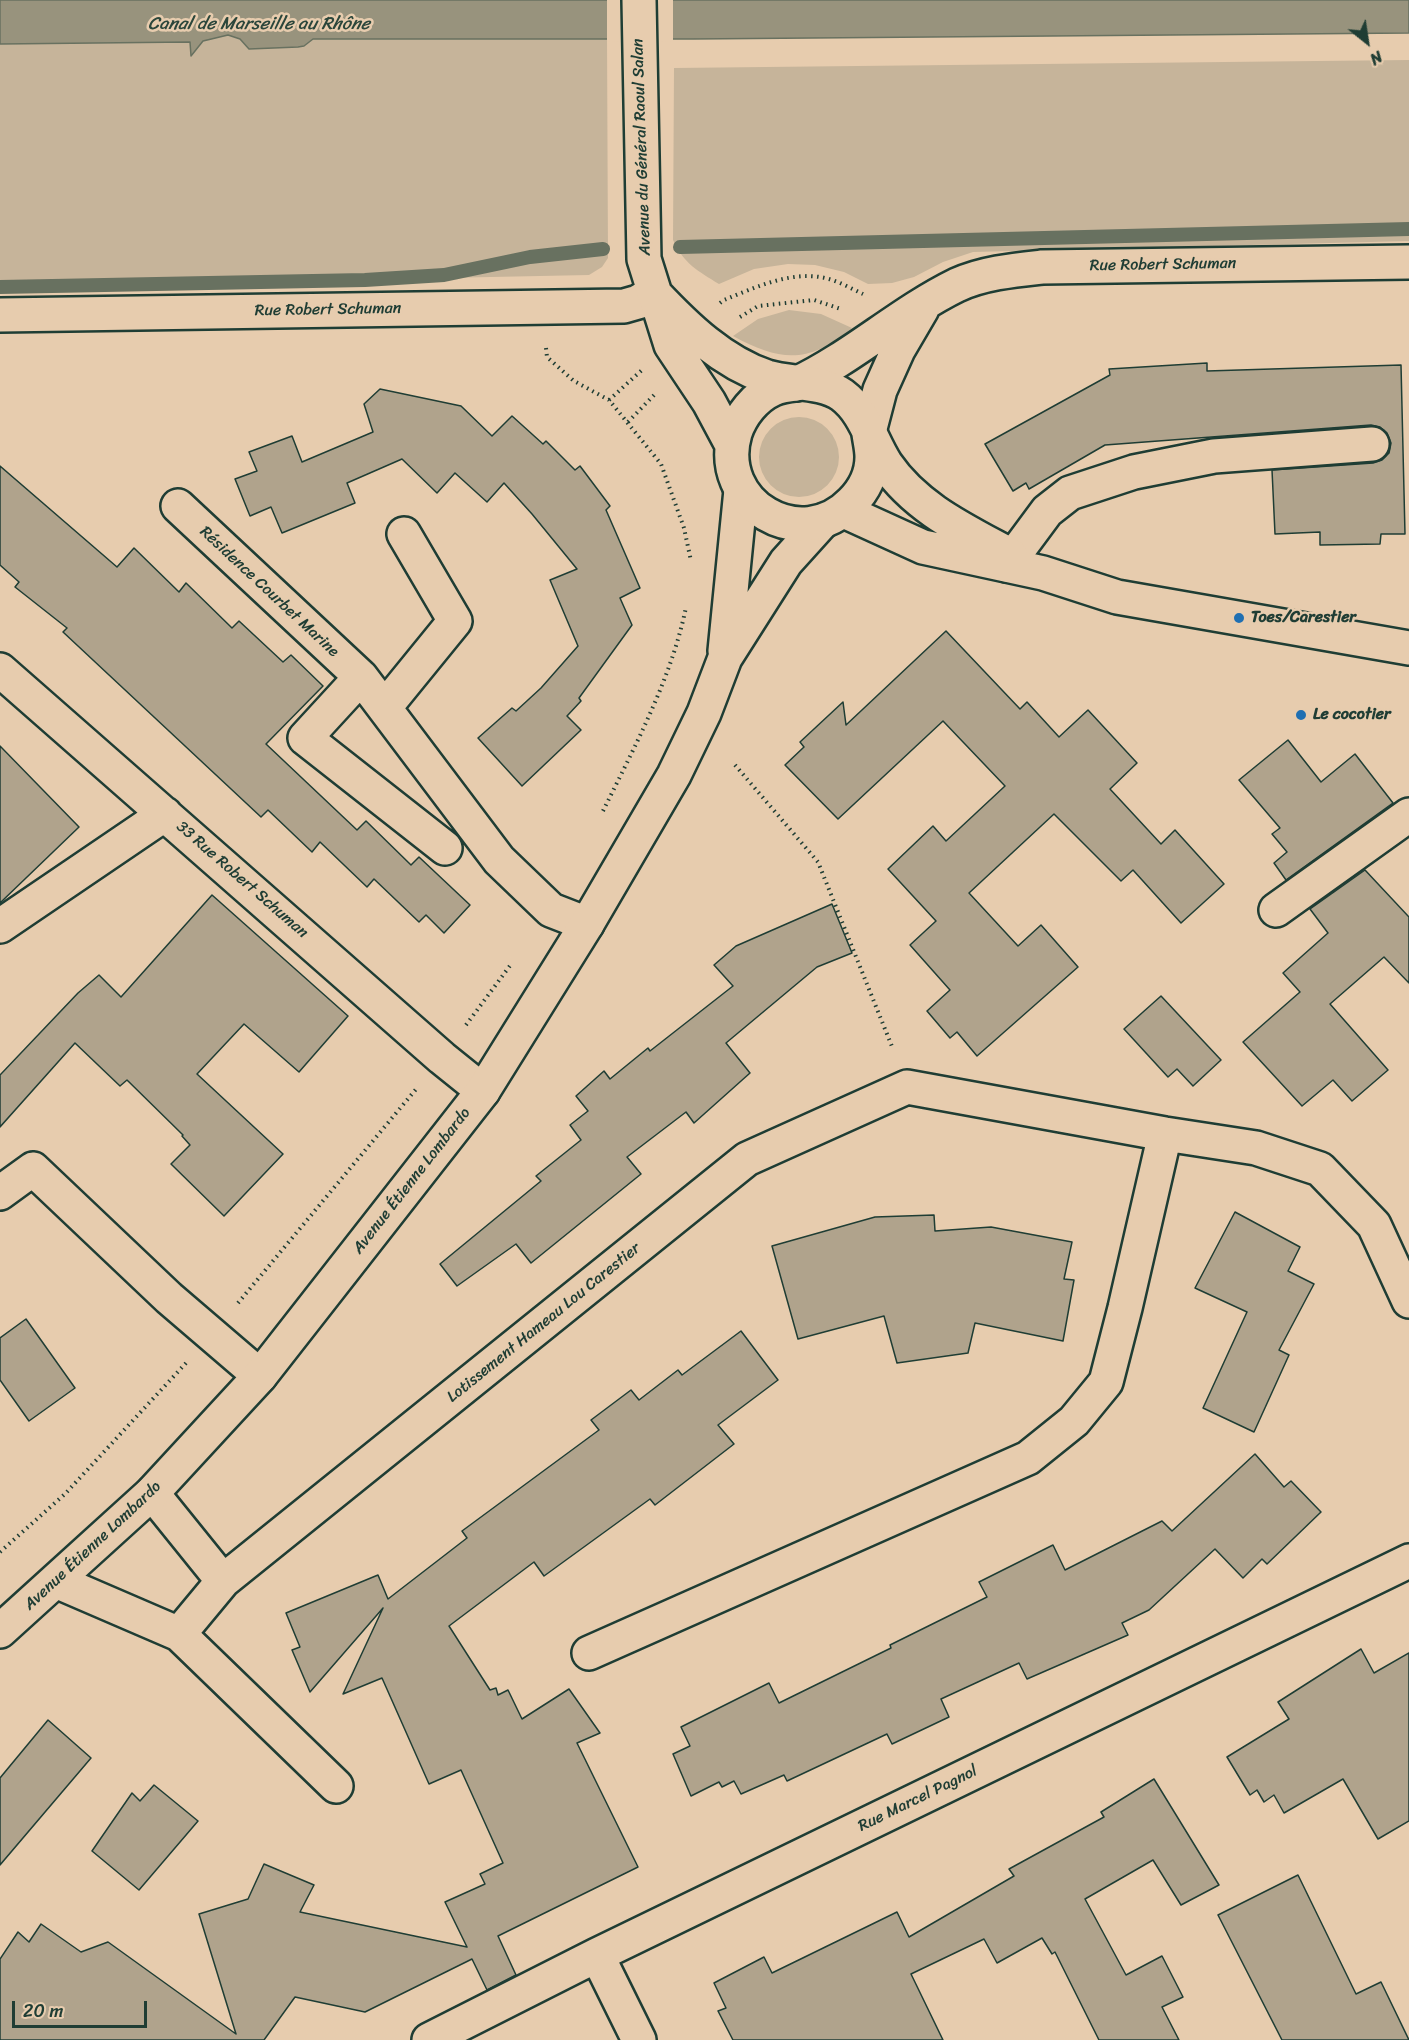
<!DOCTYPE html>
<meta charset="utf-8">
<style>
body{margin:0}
#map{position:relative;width:1409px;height:2040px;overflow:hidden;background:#e7ccae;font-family:Sriracha,sans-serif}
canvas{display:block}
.north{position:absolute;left:1337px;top:12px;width:60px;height:60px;-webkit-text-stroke:4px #e7ccae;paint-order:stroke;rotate:150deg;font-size:16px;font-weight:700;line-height:24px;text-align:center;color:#1f3d34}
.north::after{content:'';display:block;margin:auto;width:21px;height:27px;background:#1f3d34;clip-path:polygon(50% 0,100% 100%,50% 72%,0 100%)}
.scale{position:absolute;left:12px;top:2001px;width:135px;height:27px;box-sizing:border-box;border:3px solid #1f3d34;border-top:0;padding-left:8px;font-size:18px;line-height:21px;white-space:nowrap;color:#1f3d34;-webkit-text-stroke:4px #e7ccae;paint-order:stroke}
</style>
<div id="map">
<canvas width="1409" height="2040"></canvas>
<div class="north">N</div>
<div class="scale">20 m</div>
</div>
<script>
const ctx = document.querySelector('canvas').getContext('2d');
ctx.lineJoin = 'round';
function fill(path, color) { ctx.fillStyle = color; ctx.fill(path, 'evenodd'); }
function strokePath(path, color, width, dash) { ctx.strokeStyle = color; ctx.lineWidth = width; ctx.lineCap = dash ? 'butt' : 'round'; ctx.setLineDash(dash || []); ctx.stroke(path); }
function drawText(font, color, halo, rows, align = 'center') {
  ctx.font = font + ' Sriracha,sans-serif'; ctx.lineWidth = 5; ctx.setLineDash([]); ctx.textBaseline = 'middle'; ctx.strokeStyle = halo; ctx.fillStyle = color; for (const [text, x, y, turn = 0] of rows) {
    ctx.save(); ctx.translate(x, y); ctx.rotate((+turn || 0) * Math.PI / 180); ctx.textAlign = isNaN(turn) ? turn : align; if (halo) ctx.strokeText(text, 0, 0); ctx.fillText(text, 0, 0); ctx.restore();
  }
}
const green = new Path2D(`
 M228,35l12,4 9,10 49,-2 6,-1 9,-7 294,-1 1,220 -6,9 -13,8 -589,12v-243l191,-2v13l12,-14z
 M1409,60v181l-436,11 -30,10 -29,15 -22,6 -24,1 -24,-12 -29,-7 -27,-1 -34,5 -35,15c-21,-13 -35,-20 -46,-44l1,-172z
 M789,310l32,4 31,14c-43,36 -71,34 -119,8l25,-17z
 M759 457a40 40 0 1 1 80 0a40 40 0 1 1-80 0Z`);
const water = new Path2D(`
 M0,0h1409v33l-716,6h-380l-9,7 -6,1 -49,2 -9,-10 -12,-4 -25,6 -12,15 -1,-14 -190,2z`);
const pier = new Path2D(`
 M607,0h66v42l-66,-1z`);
const stream = new Path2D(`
 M680,247l729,-18
 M0,287l365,-7 79,-5 86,-18 73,-8`);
const building = new Path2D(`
 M1207,363v8l194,-6 4,169h-24l-1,10 -60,1v-13l-45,2 -3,-64 101,-7 9,-3 7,-7 2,-10 -4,-10 -7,-6 -9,-2 -266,20 -76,44 -3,-6 -13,8 -28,-47 125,-69 -1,-6z
 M380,389l81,17 31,30 20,-20 31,28 3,-3 29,29 5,-4 30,40 -4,4 34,78 -20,10 12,27 -53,73 2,3 -14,15 14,14 -59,56 -44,-48 34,-30 4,3 25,-23 37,-42 -28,-66 27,-11 -45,-55 -28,-31 -17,19 -32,-29 -18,20 -35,-34 -55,24 8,20 -73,30 -11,-26 -21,9 -15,-37 22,-8 -8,-19 43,-16 10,26 71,-30 -9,-28z
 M0,466l117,101 17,-19 45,44 7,-9 46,45 7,-7 44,41 8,-7 32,31 -57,58 91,86 9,-9 45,44 8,-8 51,48 -26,28 -18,-18 -7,7 -45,-43 -7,8 -47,-45 -8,10 -44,-42 -7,7 -198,-185 4,-4 -52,-41 4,-5 -19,-17z
 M946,631l74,78 7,-7 32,35 29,-27 49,53 -27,26 51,55 14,-14 49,54 -43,39 -48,-53 -12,11 -67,-67 -85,79 49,53 23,-21 37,42 -101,89 -20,-24 -7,6 -23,-27 23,-21 -40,-45 26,-24 -48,-52 45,-43 13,15 59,-55 -62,-65 -105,98 -53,-54 19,-18 -4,-5 43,-40 3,23z
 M1288,740l33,42 34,-28 38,49 -107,77 -12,-17 13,-11 -15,-18 8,-6 -41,-48z
 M0,746l79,81 -79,76z
 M1365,870l44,47v66l-25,-26 -54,47 58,66 -36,31 -19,-21 -31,26 -59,-64 57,-50 -17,-19 45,-40 -18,-24z
 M212,895l136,121 -49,56 -55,-48 -47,50 86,80 -59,62 -53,-52 19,-19 -8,-9 1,-1 -56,-55 -7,6 -45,-43 -75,84v-52l78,-82 21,-18 22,22z
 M832,904l20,49 -35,14 -91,76 24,30 -56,50 -8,-11 -59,45 14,17 -110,89 -15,-19 -59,42 -17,-22 101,-83 -5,-5 45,-36 -11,-15 18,-14 -12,-15 28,-25 6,8 38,-31 2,3 83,-65 -19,-21 22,-19z
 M1161,996l60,64 -28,26 -16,-17 -9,8 -44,-48z
 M1235,1212l65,35 -12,24 26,13 -35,66 10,5 -35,77 -51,-24 44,-96 -52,-24z
 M934,1215l1,16 56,-4 81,15 -8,37 10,1 -11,61 -88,-18 -7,30 -71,10 -13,-47 -86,23 -26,-93 103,-29z
 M26,1319l49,69 -46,33 -29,-41v-42z
 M741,1331l37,49 -60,45 16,19 -79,61 -5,-6 -106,77 -10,-14 -85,64 41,64 6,-2 2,7 10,-5 14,29 47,-30 31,44 -23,10 61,124 -140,69 18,39 -29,15 -15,-31 -107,53 -70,-15 -31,43h-264v-81l18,-27 11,10 12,-18 40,28 27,-10 128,92 -37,-120 49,-15 16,-35 50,21 -14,27 167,35 -22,-45 40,-18 -5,-10 23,-11 -42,-93 -32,14 -47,-106 -39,16 40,-86 -73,84 -18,-42 8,-3 -14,-34 92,-38 10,24 79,-61 -5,-7 137,-101 -8,-10 40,-30 8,10 39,-30 4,5z
 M1255,1454l29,33 7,-6 30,31 -54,52 -5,-5 -19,19 -28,-29 -66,61 -27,13 6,12 -101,44 -8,-16 -78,36 8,18 -57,27 -5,-10 -100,47 -3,-6 -43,19 -7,-13 -12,6 -3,-5 -28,14 -18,-42 17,-8 -9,-19 88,-44 10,20 112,-55 -1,-3 97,-48 -8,-15 74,-37 12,25 97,-49 10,10z
 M1361,1649l13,24 35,-20v168l-31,18 -35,-60 -59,34 -10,-18 -10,7 -7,-12 -7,5 -23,-38 62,-38 -11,-17z
 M48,1720l43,38 -91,107v-87z
 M1154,1779l65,106 -38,20 -28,-45 -68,39 41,76 36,-19 21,41 -21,10 17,33h-80l-44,-88 -3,2 -10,-16 -45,25 -13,-24 -73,35 32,66h-210l-15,-29 8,-3 -12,-25 50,-26 8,16 125,-61 12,25 105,-61 -5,-7 95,-52 -3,-5z
 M154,1785l44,36 -59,69 -47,-39 40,-58 8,8z
 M1298,1875l58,119 25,-12 28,58h-127l-64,-125z`);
const path = new Path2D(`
 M720,303l4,-3c32,-13 70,-31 105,-21 11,3 23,10 34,15
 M740,317l18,-11 56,-6 27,9
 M546,348l1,9 27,24 35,19 52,64 23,64 7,33
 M609,400l33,-30
 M628,422l28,-29
 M735,765l83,97 75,187
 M603,811c32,-65 69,-134 83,-204
 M466,1025l46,-62
 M238,1303l179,-215
 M0,1552l65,-58 121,-131`);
const minor = new Path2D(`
 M0,315l624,-9 14,-4 16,-9
 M796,384c57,-27 104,-71 161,-99 26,-12 57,-15 85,-18l367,-5
 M869,432l11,-42 18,-40 24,-41
 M178,506l183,171 138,183 52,50 36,14
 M1007,565l40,-54 23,-18 64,-21 80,-16 158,-12
 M0,670l442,388 41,33
 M361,677l-56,61 140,110
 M385,707l70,-86 -51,-87
 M1276,910l133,-95
 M0,926l165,-112
 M0,1193l33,-24 136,129 91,78
 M152,1493l71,88
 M56,1581l123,53
 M589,1653l439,-195 46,-37 32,-39 19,-74 40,-174
 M336,1786l-157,-152 44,-53 524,-422 160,-72 258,47 91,14 64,21 54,56 35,76
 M597,1955l42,85
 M429,2040l168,-85 812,-394`);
const tertiary = new Path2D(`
 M725,651l16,-161
 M0,1631l152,-138 108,-117 223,-285 104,-167 87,-149 30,-62 21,-55 61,-96 37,-41`);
const secondary = new Path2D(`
 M639,0l5,259 27,86 38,57 23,43
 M654,293c32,34 68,69 113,84 23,7 55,4 75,18 23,17 29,46 44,69 30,44 78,66 124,91
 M796,384c-8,1 -16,2 -23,5 -18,8 -32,26 -38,44 -21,71 66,122 117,69 12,-12 20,-28 20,-45 0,-8 -2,-16 -3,-23
 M844,511l79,36 120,26 74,24 292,51`);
const markers = [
 [1239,618,6,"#1f6fb2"],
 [1301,715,6,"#1f6fb2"]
];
const streetNames = [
 ["Avenue du Général Raoul Salan",642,147,-92],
 ["Rue Robert Schuman",1163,265,-1],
 ["Rue Robert Schuman",328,310,-1],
 ["Résidence Courbet Marine",269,592,43],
 ["33 Rue Robert Schuman",242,880,41],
 ["Avenue Étienne Lombardo",412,1181,-52],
 ["Lotissement Hameau Lou Carestier",544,1323,-39],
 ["Avenue Étienne Lombardo",93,1546,-43],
 ["Rue Marcel Pagnol",918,1799,-26]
];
const poiNames = [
 ["Toes/Carestier",1251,618],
 ["Le cocotier",1313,715]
];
const waterNames = [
 ["Canal de Marseille au Rhône",259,24]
];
fill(green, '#c6b49a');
fill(water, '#98937d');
strokePath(water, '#687160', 1.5);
fill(pier, '#e7ccae');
strokePath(stream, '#687160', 14);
fill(building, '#b0a38c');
strokePath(building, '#1f3d34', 1.5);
strokePath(minor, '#1f3d34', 38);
strokePath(tertiary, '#1f3d34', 38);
strokePath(secondary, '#1f3d34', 38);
strokePath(path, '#1f3d34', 4, [1.5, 4.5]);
strokePath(minor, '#e7ccae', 33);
strokePath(tertiary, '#e7ccae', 33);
strokePath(secondary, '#e7ccae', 33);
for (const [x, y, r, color] of markers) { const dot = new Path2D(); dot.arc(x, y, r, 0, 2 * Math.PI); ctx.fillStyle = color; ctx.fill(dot); strokePath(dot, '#e7ccae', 2); }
drawText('16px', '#1f3d34', '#e7ccae', streetNames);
drawText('bold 16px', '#1f3d34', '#e7ccae', poiNames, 'left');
drawText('italic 18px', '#2b463b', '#e7ccae', waterNames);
</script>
